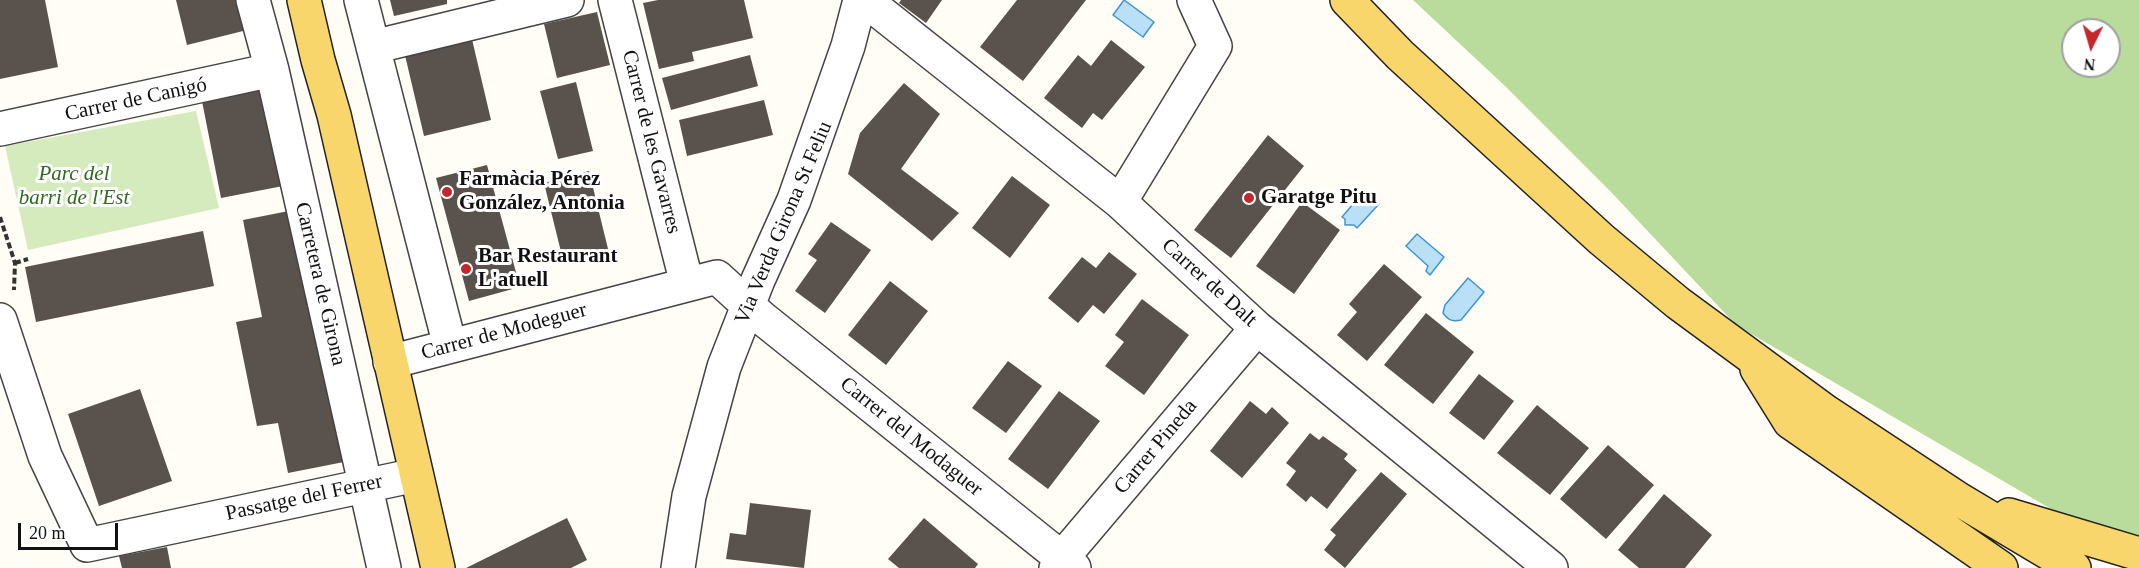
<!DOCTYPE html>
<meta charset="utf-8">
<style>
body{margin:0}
#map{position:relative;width:2139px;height:568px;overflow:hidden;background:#fffdf5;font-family:"Times New Roman",serif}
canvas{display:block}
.north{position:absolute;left:2061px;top:18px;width:60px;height:60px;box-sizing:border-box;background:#fff;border:2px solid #a0a0a0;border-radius:50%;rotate:185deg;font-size:16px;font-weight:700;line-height:24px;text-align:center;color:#111}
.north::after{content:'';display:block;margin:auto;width:21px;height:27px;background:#c4262e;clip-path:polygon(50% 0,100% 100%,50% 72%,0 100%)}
.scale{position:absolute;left:18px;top:523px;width:100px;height:27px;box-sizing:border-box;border:3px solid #111;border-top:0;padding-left:8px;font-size:18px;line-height:21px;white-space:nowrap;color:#111;-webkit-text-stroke:4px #fff;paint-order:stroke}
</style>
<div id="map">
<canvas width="2139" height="568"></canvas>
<div class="north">N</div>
<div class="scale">20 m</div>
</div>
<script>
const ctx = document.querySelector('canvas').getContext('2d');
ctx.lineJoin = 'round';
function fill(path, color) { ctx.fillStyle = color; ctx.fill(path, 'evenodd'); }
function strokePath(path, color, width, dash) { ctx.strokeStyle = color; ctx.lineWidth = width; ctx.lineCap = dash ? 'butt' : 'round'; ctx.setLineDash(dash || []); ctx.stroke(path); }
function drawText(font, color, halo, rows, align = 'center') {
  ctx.font = font + ' "Times New Roman",serif'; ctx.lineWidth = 6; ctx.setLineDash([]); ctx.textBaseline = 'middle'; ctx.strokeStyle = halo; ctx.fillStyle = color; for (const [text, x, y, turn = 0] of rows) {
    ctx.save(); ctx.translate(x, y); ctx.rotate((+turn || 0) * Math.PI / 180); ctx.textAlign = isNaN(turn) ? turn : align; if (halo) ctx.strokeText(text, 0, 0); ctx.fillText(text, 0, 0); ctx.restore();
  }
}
const green = new Path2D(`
 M196,111l23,97 -191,42 -23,-104z`);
const forest = new Path2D(`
 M1413,0h726v540l-76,-24 -327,-191 -124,-132 -107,-107zM2073,30h36v36h-36z`);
const water = new Path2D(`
 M1124,0l30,22 -11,15 -30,-22z
 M1364,191l15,13 -22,24 -3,-3h-9v-6l-3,-2z
 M1417,234l27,23 -14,18 -4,-4 2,-5 -22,-20z
 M1468,278l16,14 -23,28c-9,2 -13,0 -18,-7l2,-8z`);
const building = new Path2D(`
 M0,0h45l13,67 -58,12z
 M176,0h68l7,29 -64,16z
 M390,0h57v4l-53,12z
 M658,0h86l9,38 -61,14 2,9 -35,8 -16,-66z
 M901,0h41l-16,23 -27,-20z
 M1017,0h69l-63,81 -43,-34z
 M597,12l13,53 -53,13 -13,-54z
 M471,35l20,85 -67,16 -20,-85z
 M1111,40l34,27 -43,53 -9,-7 -11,15 -38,-30 34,-43 13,11z
 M750,55l8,31 -87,24 -9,-32z
 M576,82l17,69 -35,8 -18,-68z
 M904,83l36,31 -39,55 58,44 -27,28 -84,-67 12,-41z
 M264,89l19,97 -62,12 -19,-97z
 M764,100l9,35 -86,21 -8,-36z
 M1268,135l36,31 -73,92 -37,-28z
 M487,165l33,122 -51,14 -33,-123z
 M589,171l20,82 -45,11 -20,-81z
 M1012,176l38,29 -40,53 -38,-30z
 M1302,202l38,28 -46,64 -38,-28z
 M299,209l50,252 -61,12 -10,-50 -21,3 -21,-104 26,-5 -19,-97z
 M831,222l40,28 -46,63 -30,-22 22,-31 -9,-6z
 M203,231l11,55 -178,36 -11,-55z
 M1109,252l28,22 -33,40 -11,-9 -15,18 -30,-25 34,-41 14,11z
 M1384,264l38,33 -55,64 -30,-26 20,-23 -8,-8z
 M890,281l38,30 -42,54 -38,-30z
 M1142,299l47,36 -45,60 -39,-29 19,-24 -9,-7z
 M1426,313l48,39 -41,52 -49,-39z
 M1008,361l34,25 -36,47 -34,-25z
 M1479,374l35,27 -30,39 -35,-27z
 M140,389l32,92 -73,25 -31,-92z
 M1059,391l41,30 -52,68 -40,-30z
 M1250,401l16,13 6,-7 17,16 -47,55 -32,-27z
 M1537,405l52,43 -39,47 -53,-42z
 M1310,433l9,7 4,-4 25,18 -4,5 13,11 -30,39 -16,-13 -5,6 -20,-17 10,-14 -10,-8z
 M1608,445l46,40 -48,54 -46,-40z
 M1381,472l26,22 -62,74 -21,-18 12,-15 -6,-5z
 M1664,494l48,41 -27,33h-46l-21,-18z
 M750,503l61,7 -7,58 -78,-9 4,-26 16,2z
 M567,518l20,42 -16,8h-105z
 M924,518l54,46 -3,4h-76l-11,-9z
 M167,547l4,21h-49l-3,-12z`);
const path = new Path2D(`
 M0,217l15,46 -1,27
 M15,263l13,-4`);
const minor = new Path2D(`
 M253,0l19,70 112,498
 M361,0l89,346
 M615,0l72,284
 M865,0l255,202 137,126 294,240
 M373,47l194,-47
 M0,129l272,-59
 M1120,202l95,-156 -21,-46
 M0,320l45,136 42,89 329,-70
 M390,362l327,-85 45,41 312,250
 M678,568l11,-72 35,-129 34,-87 36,-80 54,-154 12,-46
 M1056,568l6,-10 195,-230`);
const major = new Path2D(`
 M304,0l14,60 16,55 104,453
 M1347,0l53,55 201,184 77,64 147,108 135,89 114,68
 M1757,369l33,53 211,146
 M2009,515l130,39`);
const markers = [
 [447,192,6,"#c4262e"],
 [1249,198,6,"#c4262e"],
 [466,269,6,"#c4262e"]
];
const streetNames = [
 ["Carrer de Canigó",136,100,-12],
 ["Carrer de les Gavarres",651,142,76],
 ["Via Verda Girona St Feliu",784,223,-67],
 ["Carrer de Dalt",1209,283,42],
 ["Carretera de Girona",320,284,77],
 ["Carrer de Modeguer",504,332,-15],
 ["Carrer del Modaguer",911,437,39],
 ["Carrer Pineda",1156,447,-50],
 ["Passatge del Ferrer",304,498,-12]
];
const parkNames = [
 ["Parc del",74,174],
 ["barri de l'Est",74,198]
];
const poiNames = [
 ["Farmàcia Pérez",459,180],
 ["González, Antonia",459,204],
 ["Garatge Pitu",1261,198],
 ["Bar Restaurant",478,257],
 ["L'atuell",478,281]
];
fill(green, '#d5ebbd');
fill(forest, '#b9dc9c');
fill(water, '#b9e0f7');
strokePath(water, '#3f96cf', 1.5);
fill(building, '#5a524d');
strokePath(minor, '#444', 36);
strokePath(major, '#222', 36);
strokePath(path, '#333', 4, [6, 3]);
strokePath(minor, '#fff', 33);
strokePath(major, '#f9d66b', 33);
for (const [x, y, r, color] of markers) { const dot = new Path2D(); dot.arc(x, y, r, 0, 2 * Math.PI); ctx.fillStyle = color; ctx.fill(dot); strokePath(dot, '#fff', 2); }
drawText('21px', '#111', '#fff', streetNames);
drawText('italic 21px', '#2f6b1f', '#fff', parkNames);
drawText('bold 21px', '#111', '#fff', poiNames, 'left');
</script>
